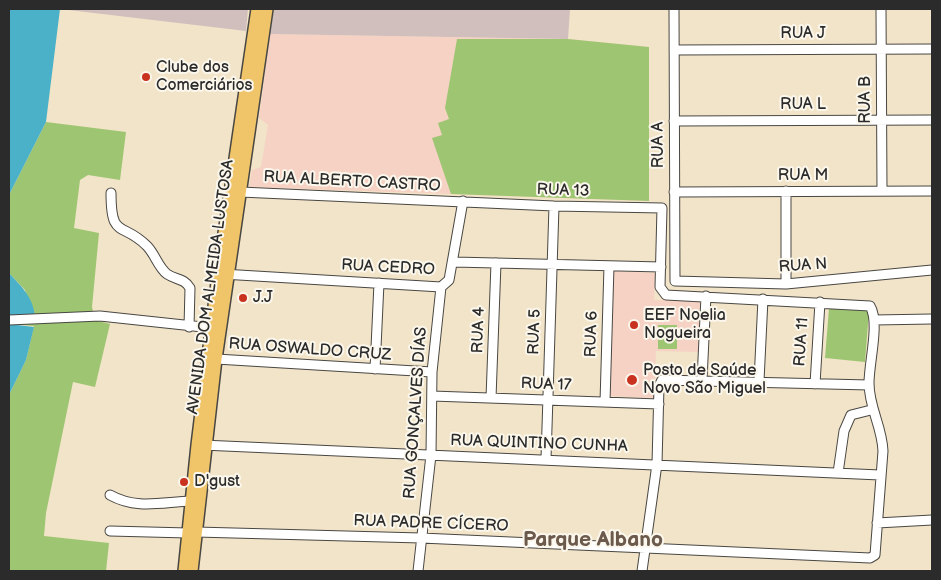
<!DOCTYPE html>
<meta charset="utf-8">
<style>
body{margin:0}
#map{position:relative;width:941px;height:580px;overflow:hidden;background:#f2e4c8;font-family:"Balsamiq Sans",sans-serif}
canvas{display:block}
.frame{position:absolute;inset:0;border:10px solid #2b2b2b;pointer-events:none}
</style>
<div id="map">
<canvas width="941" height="580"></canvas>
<div class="frame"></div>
</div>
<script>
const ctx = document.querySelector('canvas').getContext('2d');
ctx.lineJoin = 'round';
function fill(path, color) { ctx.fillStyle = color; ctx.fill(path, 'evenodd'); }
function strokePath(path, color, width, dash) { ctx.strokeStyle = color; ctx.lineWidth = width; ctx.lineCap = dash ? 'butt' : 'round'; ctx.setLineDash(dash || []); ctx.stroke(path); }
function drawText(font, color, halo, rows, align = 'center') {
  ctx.font = font + ' "Balsamiq Sans",sans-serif'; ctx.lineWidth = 4; ctx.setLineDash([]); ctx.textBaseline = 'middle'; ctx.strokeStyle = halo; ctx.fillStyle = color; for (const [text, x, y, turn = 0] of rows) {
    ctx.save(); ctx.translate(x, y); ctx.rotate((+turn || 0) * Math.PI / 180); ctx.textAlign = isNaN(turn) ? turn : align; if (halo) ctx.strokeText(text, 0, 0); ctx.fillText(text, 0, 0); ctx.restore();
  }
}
const built = new Path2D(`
 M270,34l298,5 81,8v154l-400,-14 3,-17 9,-3 7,-42 -9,-7z
 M613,271l42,2 -1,27 46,1 -2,51 -42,-1 -2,47 -45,-2z`);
const industrial = new Path2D(`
 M60,9h188l-2,22z
 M274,9h296l-2,30 -298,-5z`);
const green = new Path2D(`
 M457,39h111l81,8v154l-198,-7 -19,-56 10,-3 -4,-12 11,-4 -4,-11z
 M46,122l80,10 -6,48 -32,-5 -8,5 -6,48 25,5 -7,74 3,13 15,4 -15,63 -22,-5 -27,131 -2,23 65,7 -3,28h-97v-176l17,-35 8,-34 -25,-2v-9l25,3 -9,-28 -16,-17v-78z
 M829,308l40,3 -4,51 -40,-4z
 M658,325h19v24h-19z`);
const water = new Path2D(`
 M9,9h51l-14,113 -37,73z
 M9,273c13,14 25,25 26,45l-26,-3z
 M9,324l25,3 -8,33 -17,35z`);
const minor = new Path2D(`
 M674,9l1,272 111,3 146,-14
 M881,9l1,182
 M674,50l258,-1
 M674,121l258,-1
 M674,192l258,-1
 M111,193c0,47 11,28 36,53 8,8 11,21 20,28 9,6 17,4 23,14l-1,39
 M454,262l207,5
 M222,274l219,13 8,-7 14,-79
 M786,284v-93
 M9,320l91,-4 112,12
 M874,320l58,-1
 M216,359l216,13
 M375,369l4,-86
 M702,380l4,-84
 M759,381l4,-82
 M815,384l5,-82
 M432,396l227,8
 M491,398l5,-135
 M605,402l4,-136
 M202,445l678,30
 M546,459l8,-253
 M838,473l6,-42 7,-16 20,-5
 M110,495c27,15 52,7 81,6
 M877,523l55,-3
 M110,531l78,2
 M196,532l225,6 449,20 5,-3 8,-104c-1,-25 -14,-43 -14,-68 0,-21 11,-61 1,-77l-204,-11 -6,-8 2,-79 -108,-2 -314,-14
 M418,571l13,-116 1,-83 9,-85
 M642,571l15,-107 2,-78 3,-6 207,5`);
const major = new Path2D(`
 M184,571l13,-126 21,-171 39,-265
 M192,571l24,-212 51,-350`);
const markers = [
 [146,77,5,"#c8321e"],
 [243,298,5,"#c8321e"],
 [634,325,5,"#c8321e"],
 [632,380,6,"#c8321e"],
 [184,482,5,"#c8321e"]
];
const streetNames = [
 ["RUA J",803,34],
 ["RUA B",866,100,-90],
 ["RUA L",803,105],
 ["RUA A",659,145,-90],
 ["RUA M",803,176],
 ["RUA ALBERTO CASTRO",352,182,3],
 ["RUA 13",563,191,2],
 ["RUA N",803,266,-4],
 ["RUA CEDRO",388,268,3],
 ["AVENIDA DOM ALMEIDA LUSTOSA",211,287,-82],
 ["RUA 4",479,330,-88],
 ["RUA 5",535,332,-88],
 ["RUA 6",592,334,-88],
 ["RUA 11",802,342,-86],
 ["RUA OSWALDO CRUZ",310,350,4],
 ["RUA 17",546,385,2],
 ["RUA GONÇALVES DÍAS",416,413,-86],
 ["RUA QUINTINO CUNHA",539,444,2],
 ["RUA PADRE CÍCERO",431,524,2]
];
const poiNames = [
 ["Clube dos",156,68],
 ["Comerciários",156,86],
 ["J.J",253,298],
 ["EEF Noelia",644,316],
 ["Nogueira",644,334],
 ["Posto de Saúde",643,371],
 ["Novo São Miguel",643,389],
 ["D'gust",194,482]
];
const districtNames = [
 ["Parque Albano",593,541]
];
fill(built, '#f6d2c4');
fill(industrial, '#d1bfbe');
fill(green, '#9ec672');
fill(water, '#4ab1c9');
strokePath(minor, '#494743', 11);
strokePath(major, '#494743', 14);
strokePath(minor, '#fff', 9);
strokePath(major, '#f0c469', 11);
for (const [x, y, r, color] of markers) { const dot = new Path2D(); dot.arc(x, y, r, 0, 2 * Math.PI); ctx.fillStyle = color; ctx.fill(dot); strokePath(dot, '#fbf7ec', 2); }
drawText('16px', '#2b2b2b', '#fbf7ec', streetNames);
drawText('16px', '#2b2b2b', '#fbf7ec', poiNames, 'left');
drawText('bold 21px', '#6c5a4c', '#fbf7ec', districtNames);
</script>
